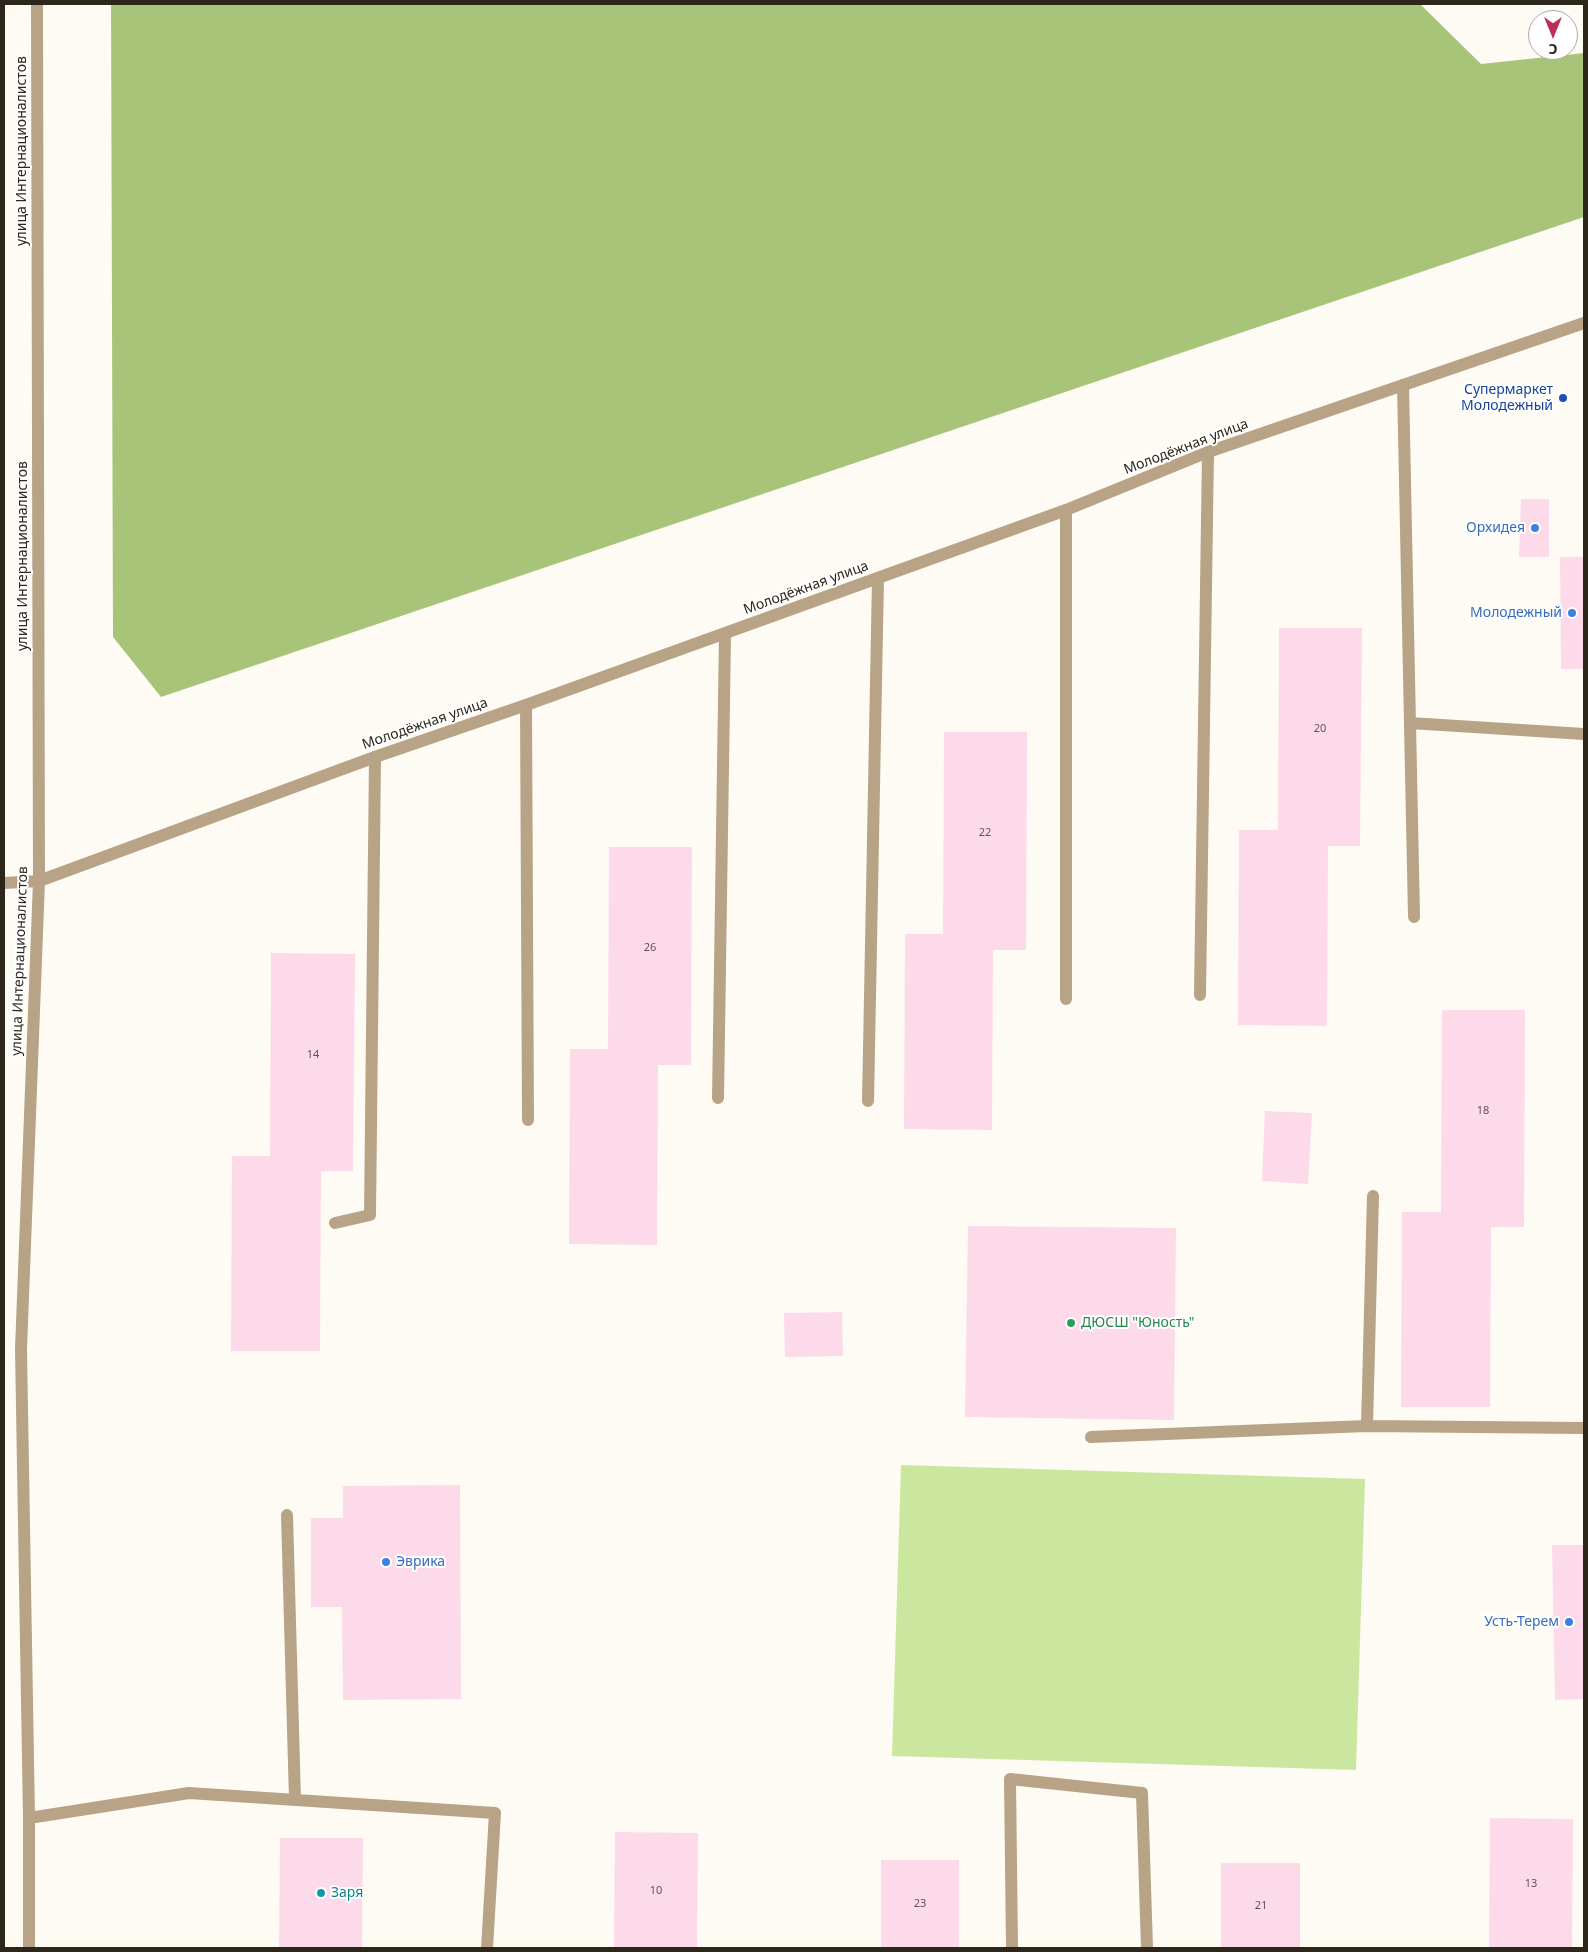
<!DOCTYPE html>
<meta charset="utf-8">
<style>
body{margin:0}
#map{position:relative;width:1588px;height:1952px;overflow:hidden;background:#fefbf5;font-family:"Noto Sans",sans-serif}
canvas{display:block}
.frame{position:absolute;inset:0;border:5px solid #2d271b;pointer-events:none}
.north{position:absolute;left:1528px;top:10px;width:50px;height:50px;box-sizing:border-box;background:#fff;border:1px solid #aba9a4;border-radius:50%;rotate:180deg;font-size:14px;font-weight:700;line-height:20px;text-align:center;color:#2d271b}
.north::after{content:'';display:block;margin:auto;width:18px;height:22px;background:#bd2d55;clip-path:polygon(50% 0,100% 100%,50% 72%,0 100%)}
</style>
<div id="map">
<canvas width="1588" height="1952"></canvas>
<div class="frame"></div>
<div class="north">С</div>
</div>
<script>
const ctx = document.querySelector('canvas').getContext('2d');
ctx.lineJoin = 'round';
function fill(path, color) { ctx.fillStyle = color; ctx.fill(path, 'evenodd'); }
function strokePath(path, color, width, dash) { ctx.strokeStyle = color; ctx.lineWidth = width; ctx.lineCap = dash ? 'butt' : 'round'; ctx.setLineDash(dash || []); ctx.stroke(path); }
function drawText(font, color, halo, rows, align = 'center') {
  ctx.font = font + ' "Noto Sans",sans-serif'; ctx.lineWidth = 4; ctx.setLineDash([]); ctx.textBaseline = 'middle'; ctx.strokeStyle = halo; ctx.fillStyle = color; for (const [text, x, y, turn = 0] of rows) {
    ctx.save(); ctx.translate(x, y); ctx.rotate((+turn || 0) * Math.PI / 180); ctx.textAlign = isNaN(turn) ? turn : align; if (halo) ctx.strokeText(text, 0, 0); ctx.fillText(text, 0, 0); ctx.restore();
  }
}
const green = new Path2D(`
 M901,1465l464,14 -9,291 -464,-14z`);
const forest = new Path2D(`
 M111,4h1309l61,60 103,-11v164l-1423,480 -48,-60z`);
const building = new Path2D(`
 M1521,499h28v58h-30z
 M1560,557h24v112h-23z
 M1279,628h83l-2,218h-32l-1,180 -89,-1 1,-195h39z
 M944,732h83l-1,218h-33l-1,180 -88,-1 1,-195h38z
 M609,847h83l-1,218h-33l-1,180 -88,-1 1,-195h38z
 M271,953l84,1 -2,217h-32l-1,180h-89l1,-195h38z
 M1442,1010h83l-1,217h-33l-1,180h-89l1,-195h39z
 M1265,1111l47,2 -4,71 -46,-3z
 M968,1226l208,2 -2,192 -209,-3z
 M842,1312l1,44 -58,1 -1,-44z
 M460,1485l1,214 -118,1 -1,-93h-31v-89h32v-32z
 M1552,1545h32v154l-29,1z
 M1490,1818l83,1 -1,129h-83z
 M615,1832l83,1 -1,115h-83z
 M280,1838h83l-1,110h-83z
 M881,1860h78v88h-78z
 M1221,1863h79v85h-79z`);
const service = new Path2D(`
 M1403,385l11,532
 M526,705l2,415
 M1410,723l174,11
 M1200,995l8,-543
 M1066,999v-489
 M718,1098l7,-464
 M868,1101l10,-523
 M335,1223l35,-8 5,-458
 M1367,1426l6,-230
 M1091,1437l276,-11 217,2
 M287,1515l8,285
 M29,1818l160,-25 306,20 -8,135
 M1012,1948l-2,-169 132,14 5,155`);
const minor = new Path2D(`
 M4,883l35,-2`);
const tertiary = new Path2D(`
 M39,881l336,-124 151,-52 540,-195 142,-58 376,-129
 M29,1948v-130l-8,-469 18,-468 -2,-877`);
const markers = [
 [1563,398,5,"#1a4fb4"],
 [1535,528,5,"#3f7fe0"],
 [1572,613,5,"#3f7fe0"],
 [1071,1323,5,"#2e9e5b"],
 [386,1562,5,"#3f7fe0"],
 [1569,1622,5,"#3f7fe0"],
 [321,1893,5,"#0f9aa8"]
];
const numberNames = [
 ["20",1320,729],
 ["22",985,833],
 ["26",650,948],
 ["14",313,1055],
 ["18",1483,1111],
 ["13",1531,1884],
 ["10",656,1891],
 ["23",920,1904],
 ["21",1261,1906]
];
const streetNames = [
 ["улица Интернационалистов",22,151,-90],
 ["Молодёжная улица",1186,447,-21],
 ["улица Интернационалистов",23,556,-90],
 ["Молодёжная улица",806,588,-20],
 ["Молодёжная улица",425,724,-19],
 ["улица Интернационалистов",20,961,-88]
];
const transitNames = [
 ["Супермаркет",1553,390],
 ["Молодежный",1553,406]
];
const shopNames = [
 ["Орхидея",1525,528],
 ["Молодежный",1562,613],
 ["Эврика",396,1562,"left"],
 ["Усть-Терем",1559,1622]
];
const leisureNames = [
 ["ДЮСШ \"Юность\"",1081,1323]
];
const cultureNames = [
 ["Заря",331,1893]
];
fill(green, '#cbe79f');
fill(forest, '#a8c479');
fill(building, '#fddaea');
strokePath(service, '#b8a387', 12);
strokePath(minor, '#b8a387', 12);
strokePath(tertiary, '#b8a387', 12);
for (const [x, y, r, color] of markers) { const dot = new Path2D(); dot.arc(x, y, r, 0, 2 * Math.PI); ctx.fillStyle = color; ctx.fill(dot); strokePath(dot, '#fff', 2); }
drawText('11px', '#61544f', null, numberNames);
drawText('14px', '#2d271b', '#fff', streetNames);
drawText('14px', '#164399', '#fff', transitNames, 'right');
drawText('14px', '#366cbe', '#fff', shopNames, 'right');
drawText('14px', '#27864d', '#fff', leisureNames, 'left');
drawText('14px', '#0d838f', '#fff', cultureNames, 'left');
</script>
